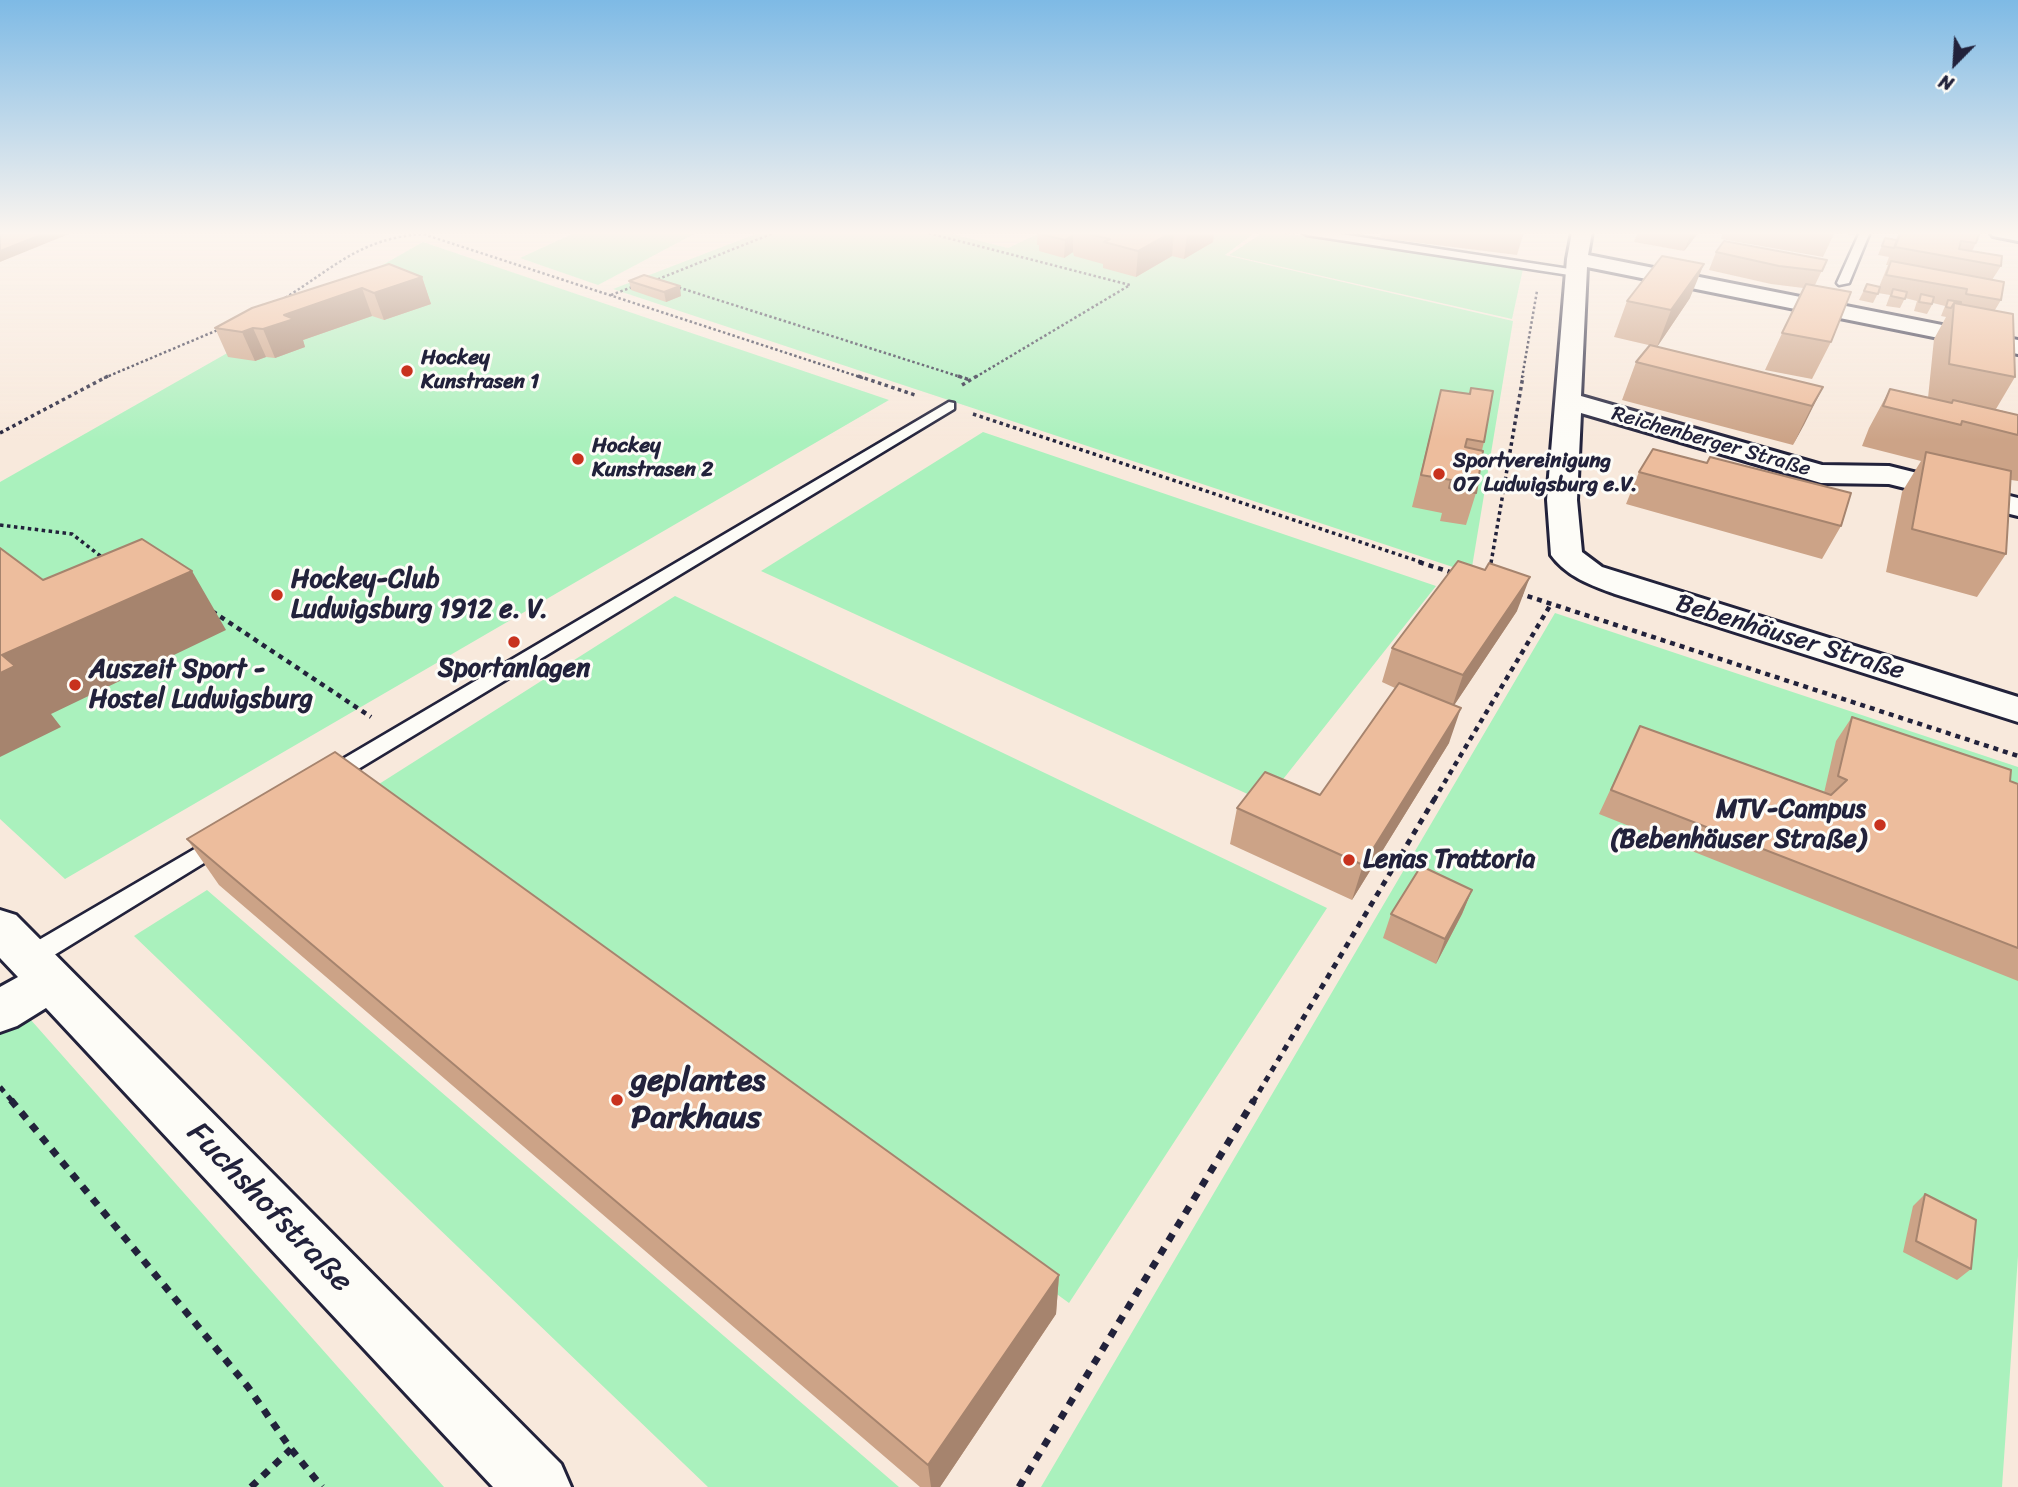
<!DOCTYPE html>
<meta charset="utf-8">
<style>
body{margin:0}
#map{position:relative;width:2018px;height:1487px;overflow:hidden;background:#f8e9dc;font-family:Sriracha,sans-serif}
canvas{display:block}
.north{position:absolute;left:1920px;top:28px;width:70px;height:70px;-webkit-text-stroke:5px #fdfcf7;paint-order:stroke;rotate:204deg;font-size:19px;font-weight:700;line-height:28px;text-align:center;color:#22223b}
.north::after{content:'';display:block;margin:auto;width:24px;height:32px;background:#22223b;clip-path:polygon(50% 0,100% 100%,50% 72%,0 100%)}
</style>
<div id="map">
<canvas width="2018" height="1487"></canvas>
<div class="north">N</div>
</div>
<script>
const ctx = document.querySelector('canvas').getContext('2d');
ctx.lineJoin = 'round';
function fill(path, color) { ctx.fillStyle = color; ctx.fill(path, 'evenodd'); }
function strokePath(path, color, width, dash) { ctx.strokeStyle = color; ctx.lineWidth = width; ctx.lineCap = dash ? 'butt' : 'round'; ctx.setLineDash(dash || []); ctx.stroke(path); }
function drawText(font, color, halo, rows, align = 'center') {
  ctx.font = font + ' Sriracha,sans-serif'; ctx.lineWidth = 6; ctx.setLineDash([]); ctx.textBaseline = 'middle'; ctx.strokeStyle = halo; ctx.fillStyle = color; for (const [text, x, y, turn = 0] of rows) {
    ctx.save(); ctx.translate(x, y); ctx.rotate((+turn || 0) * Math.PI / 180); ctx.textAlign = isNaN(turn) ? turn : align; if (halo) ctx.strokeText(text, 0, 0); ctx.fillText(text, 0, 0); ctx.restore();
  }
}
const green = new Path2D(`
 M576,232h115l5,1 -98,52 -78,-27z
 M761,232h183l64,16 34,-16h214l-31,23 288,66 -42,252 -858,-284z
 M1264,232l75,7 184,30 -11,50 -283,-64z
 M423,242l466,158 -824,479 -65,-60v-337z
 M983,432l453,154 -171,216 -504,-231z
 M675,596l652,312 -258,395 -701,-512z
 M1555,613l463,154v489l-16,231h-961z
 M207,890l692,597h-191l-574,-551z
 M0,985l444,502h-444z`);
const pathFar4 = new Path2D(`
 M924,232l206,53 -156,93
 M659,281l-3,-1 120,-48
 M674,286l290,92
 M611,295l24,-9
 M285,298c50,-31 76,-60 138,-64l440,144
 M104,378l116,-49
 M1522,378l15,-87`);
const pathFar3 = new Path2D(`
 M858,376l57,19
 M958,376l12,4
 M962,385l15,-9
 M973,414l451,149
 M0,433l108,-57
 M0,525l72,9 31,24
 M1491,563l32,-187`);
const pathFar2 = new Path2D(`
 M1419,562l34,11
 M1490,569l1,-7
 M1518,593l500,163
 M212,611l159,106
 M1434,800l117,-196`);
const pathFar1 = new Path2D(`
 M0,1087l13,15
 M1253,1102l182,-304`);
const path = new Path2D(`
 M11,1100l237,287 43,62 31,38
 M251,1487l40,-38
 M1019,1487l235,-387`);
const service = new Path2D(`
 M1302,232h26l248,38 6,3 -6,3 -269,-41z
 M1860,232h10l-21,51 -10,2 -2,-2z
 M949,402l5,1v6l-619,374 -8,3 -8,-3 -3,-5 3,-5z
 M222,833l8,2 3,6 -3,6 -192,118 -9,3 -9,-3 -4,-7 4,-7z`);
const minor = new Path2D(`
 M1572,232h20l-4,23 430,85v14l-431,-87 -6,129 241,69 67,1 129,32v18l-129,-32 -68,-1 -240,-70 -4,87 5,52 20,15 416,130v25l-403,-128c-24,-9 -48,-17 -64,-39l-4,-55 20,-241z
 M0,910l16,5 545,549 10,23h-78l-447,-479 -29,18 -17,6v-45l18,-10 -18,-19z`);
const secondary = new Path2D(`
 M1990,232h28v9l-25,-5z`);
const wall = new Path2D(`
 M1038,232h176l-1,10 -29,17 -12,-3 -36,21 -33,-9v-4l-29,-8 -1,-4 -9,6 -25,-7v-6h-2z
 M1381,232h143l-7,23 -137,-17z
 M1638,232h61l-15,19 -50,-9z
 M1723,232h112l-12,25 -102,-18z
 M1836,232h19l-1,3z
 M1899,232h69l8,11 -4,8 29,15 -9,14 9,20 -6,10 20,67 -19,32 22,6v66l-7,-1 -5,74 -29,43 -91,-25 16,-80 19,-31 -59,-15 7,-18 21,-39 38,9 6,-59 12,-22 -5,-1 4,-10 -12,-3 -6,11 -13,-3 3,-10 -12,-3 -5,10 -14,-2 4,-11 -12,-2 -5,10 -14,-3 8,-16 12,3 9,-22h-2l3,-8 -11,-2 7,-17 11,2z
 M1716,252l111,8 -12,25 16,57 -19,37 -47,-9 38,-82 -32,-4 -62,-14z
 M422,277l9,27 -47,16 -12,-4 -69,24 2,7 -30,11 -9,-1 -11,4 -27,-4 -13,-29 37,-20z
 M629,281l52,15 -15,6 -35,-12z
 M1690,298l-33,49 -43,-10 13,-36z
 M1636,362l187,25 -30,58 -171,-45z
 M1441,390l43,52 -2,8 -6,43 -10,32 -26,-4 2,-8 -30,-6z
 M1707,463l134,63 -19,33 -196,-55 13,-32z
 M1517,611l-63,94 -5,38 -97,157 -122,-56 7,-36 83,-13 75,-107 -13,-6 10,-34z
 M1852,717l166,67v197l-419,-167 41,-88 184,67 12,-52z
 M187,839l872,436 -3,39 -116,173h-20l-701,-602z
 M1472,890l-10,24 -26,50 -53,-26 8,-24z
 M1925,1194l46,75 -14,11 -54,-28 10,-46z`);
const shadedWall = new Path2D(`
 M48,232h26l-74,30v-11z
 M1172,232h2l-2,24 -36,21 2,-26z
 M1189,232h25l-1,10 -29,17 3,-25z
 M1692,232h7l-15,19z
 M1073,235v17l-9,6 1,-18z
 M1704,264l-14,34 -33,49 14,-37z
 M422,277l9,27 -47,16 -10,-27z
 M680,286l1,10 -15,6 -2,-10z
 M362,288l10,28 -69,24 2,7 -30,11 -12,-29 21,-14z
 M253,328l13,29 -11,4 -13,-29z
 M1823,387l-19,38 -11,20 19,-39z
 M192,571l34,59 -175,84 10,13 -61,30v-84l2,-18z
 M1530,577l-13,34 -66,99 12,-35z
 M1461,708l-12,35 -97,157 11,-35z
 M1472,890l-10,24 -26,50 9,-25z
 M1059,1275l-3,39 -116,173h-9l-3,-22z`);
const building = new Path2D(`
 M0,232h48l-48,19z
 M1044,232h29v3l-8,5 -25,-6z
 M1079,232h93l-34,19 -34,-9 6,-3z
 M1901,232h67l11,2 -3,9 -15,-2 -2,8 43,7 -1,10 -106,-19z
 M1885,238l12,2 -3,8 -12,-2z
 M1724,241l103,19 -5,11 -43,-5 -63,-14z
 M1662,256l42,8 -33,46 -44,-9z
 M1891,261l113,21 -3,18 -35,-6 1,-5 -81,-14z
 M389,264l33,13 -48,16 -12,-5 -78,27 10,4 -31,10 -10,-1 -11,4 -27,-4 37,-20z
 M644,275l36,11 -16,6 -35,-11z
 M1806,284l45,8 -20,50 -49,-9z
 M1867,284l13,3 -2,7 -14,-3z
 M1893,289l14,3 -2,7 -14,-3z
 M1921,294l13,3 -2,7 -13,-2z
 M1948,300l13,2v2l-7,-1 -3,5 -5,-1z
 M1954,303l59,11 2,63 -66,-13z
 M1650,345l173,42 -11,19 -176,-44z
 M1471,388l22,3 -9,51 -17,-3 -2,8 18,4 -7,42 -27,-5 2,-8 -30,-5 20,-85 29,4z
 M1890,389l62,14 1,-3 65,15v20l-56,-14 -1,4 -78,-19z
 M1653,449l54,14 3,-6 141,36 -10,33 -202,-54z
 M1926,452l85,19 -5,83 -94,-25z
 M142,539l50,32 -190,84 13,11 -15,7v-125l43,32z
 M1458,561l27,9 4,-7 41,14 -67,98 -71,-27z
 M1399,683l62,25 -98,157 -126,-57 28,-36 55,23z
 M1852,717l159,53 -1,11 8,3v164l-407,-158 29,-64 191,69 16,-15 -9,-4z
 M335,752l724,523 -131,190 -741,-626z
 M1421,866l51,24 -27,49 -54,-25z
 M1925,1194l51,26 -5,49 -55,-28z`);
const markers = [
 [407,371,7,"#c8321e"],
 [578,459,7,"#c8321e"],
 [1439,474,7,"#c8321e"],
 [277,595,7,"#c8321e"],
 [514,642,7,"#c8321e"],
 [75,685,7,"#c8321e"],
 [1880,825,7,"#c8321e"],
 [1349,860,7,"#c8321e"],
 [617,1100,7,"#c8321e"]
];
const farPoinames = [
 ["Hockey",421,359],
 ["Kunstrasen 1",421,383],
 ["Hockey",592,447],
 ["Kunstrasen 2",592,471],
 ["Sportvereinigung",1453,462],
 ["07 Ludwigsburg e.V.",1453,486]
];
const farStreetnames = [
 ["Reichenberger Straße",1711,442,16]
];
const poiNames = [
 ["Hockey-Club",291,580],
 ["Ludwigsburg 1912 e. V.",291,610],
 ["Sportanlagen",514,669,"center"],
 ["Auszeit Sport -",89,670],
 ["Hostel Ludwigsburg",89,700],
 ["MTV-Campus",1866,810,"right"],
 ["(Bebenhäuser Straße)",1866,840,"right"],
 ["Lenas Trattoria",1363,860]
];
const streetNames = [
 ["Bebenhäuser Straße",1790,638,17]
];
const nearPoinames = [
 ["geplantes",631,1082],
 ["Parkhaus",631,1119]
];
const nearStreetnames = [
 ["Fuchshofstraße",269,1208,46]
];
fill(green, '#aaf1bd');
strokePath(service, '#22223b', 5);
strokePath(minor, '#22223b', 6);
strokePath(secondary, '#22223b', 6);
strokePath(pathFar4, '#22223b', 2.5, [2.5, 2.5]);
strokePath(pathFar3, '#22223b', 3.5, [3.5, 3.5]);
strokePath(pathFar2, '#22223b', 4.5, [5, 5]);
strokePath(pathFar1, '#22223b', 5, [6, 6]);
strokePath(path, '#22223b', 7, [8, 8]);
fill(service, '#fdfcf7');
fill(minor, '#fdfcf7');
fill(secondary, '#fdfcf7');
fill(wall, '#cca387');
fill(shadedWall, '#a6846e');
fill(building, '#edbd9d');
strokePath(building, '#a6846e', 2);
const sky = ctx.createLinearGradient(0, 0, 0, 440);
sky.addColorStop(0, '#7ebae5');
sky.addColorStop(0.53, '#fcf5ef');
sky.addColorStop(1, '#fcf5ef00');
ctx.fillStyle = sky;
ctx.fillRect(0, 0, 2018, 440);
for (const [x, y, r, color] of markers) { const dot = new Path2D(); dot.arc(x, y, r, 0, 2 * Math.PI); ctx.fillStyle = color; ctx.fill(dot); strokePath(dot, '#fdfcf7', 2.5); }
drawText('bold 21px', '#22223b', '#fdfcf7', farPoinames, 'left');
drawText('21px', '#22223b', '#fdfcf7', farStreetnames);
drawText('bold 26px', '#22223b', '#fdfcf7', poiNames, 'left');
drawText('26px', '#22223b', '#fdfcf7', streetNames);
drawText('bold 32px', '#22223b', '#fdfcf7', nearPoinames, 'left');
drawText('32px', '#22223b', '#fdfcf7', nearStreetnames);
</script>
